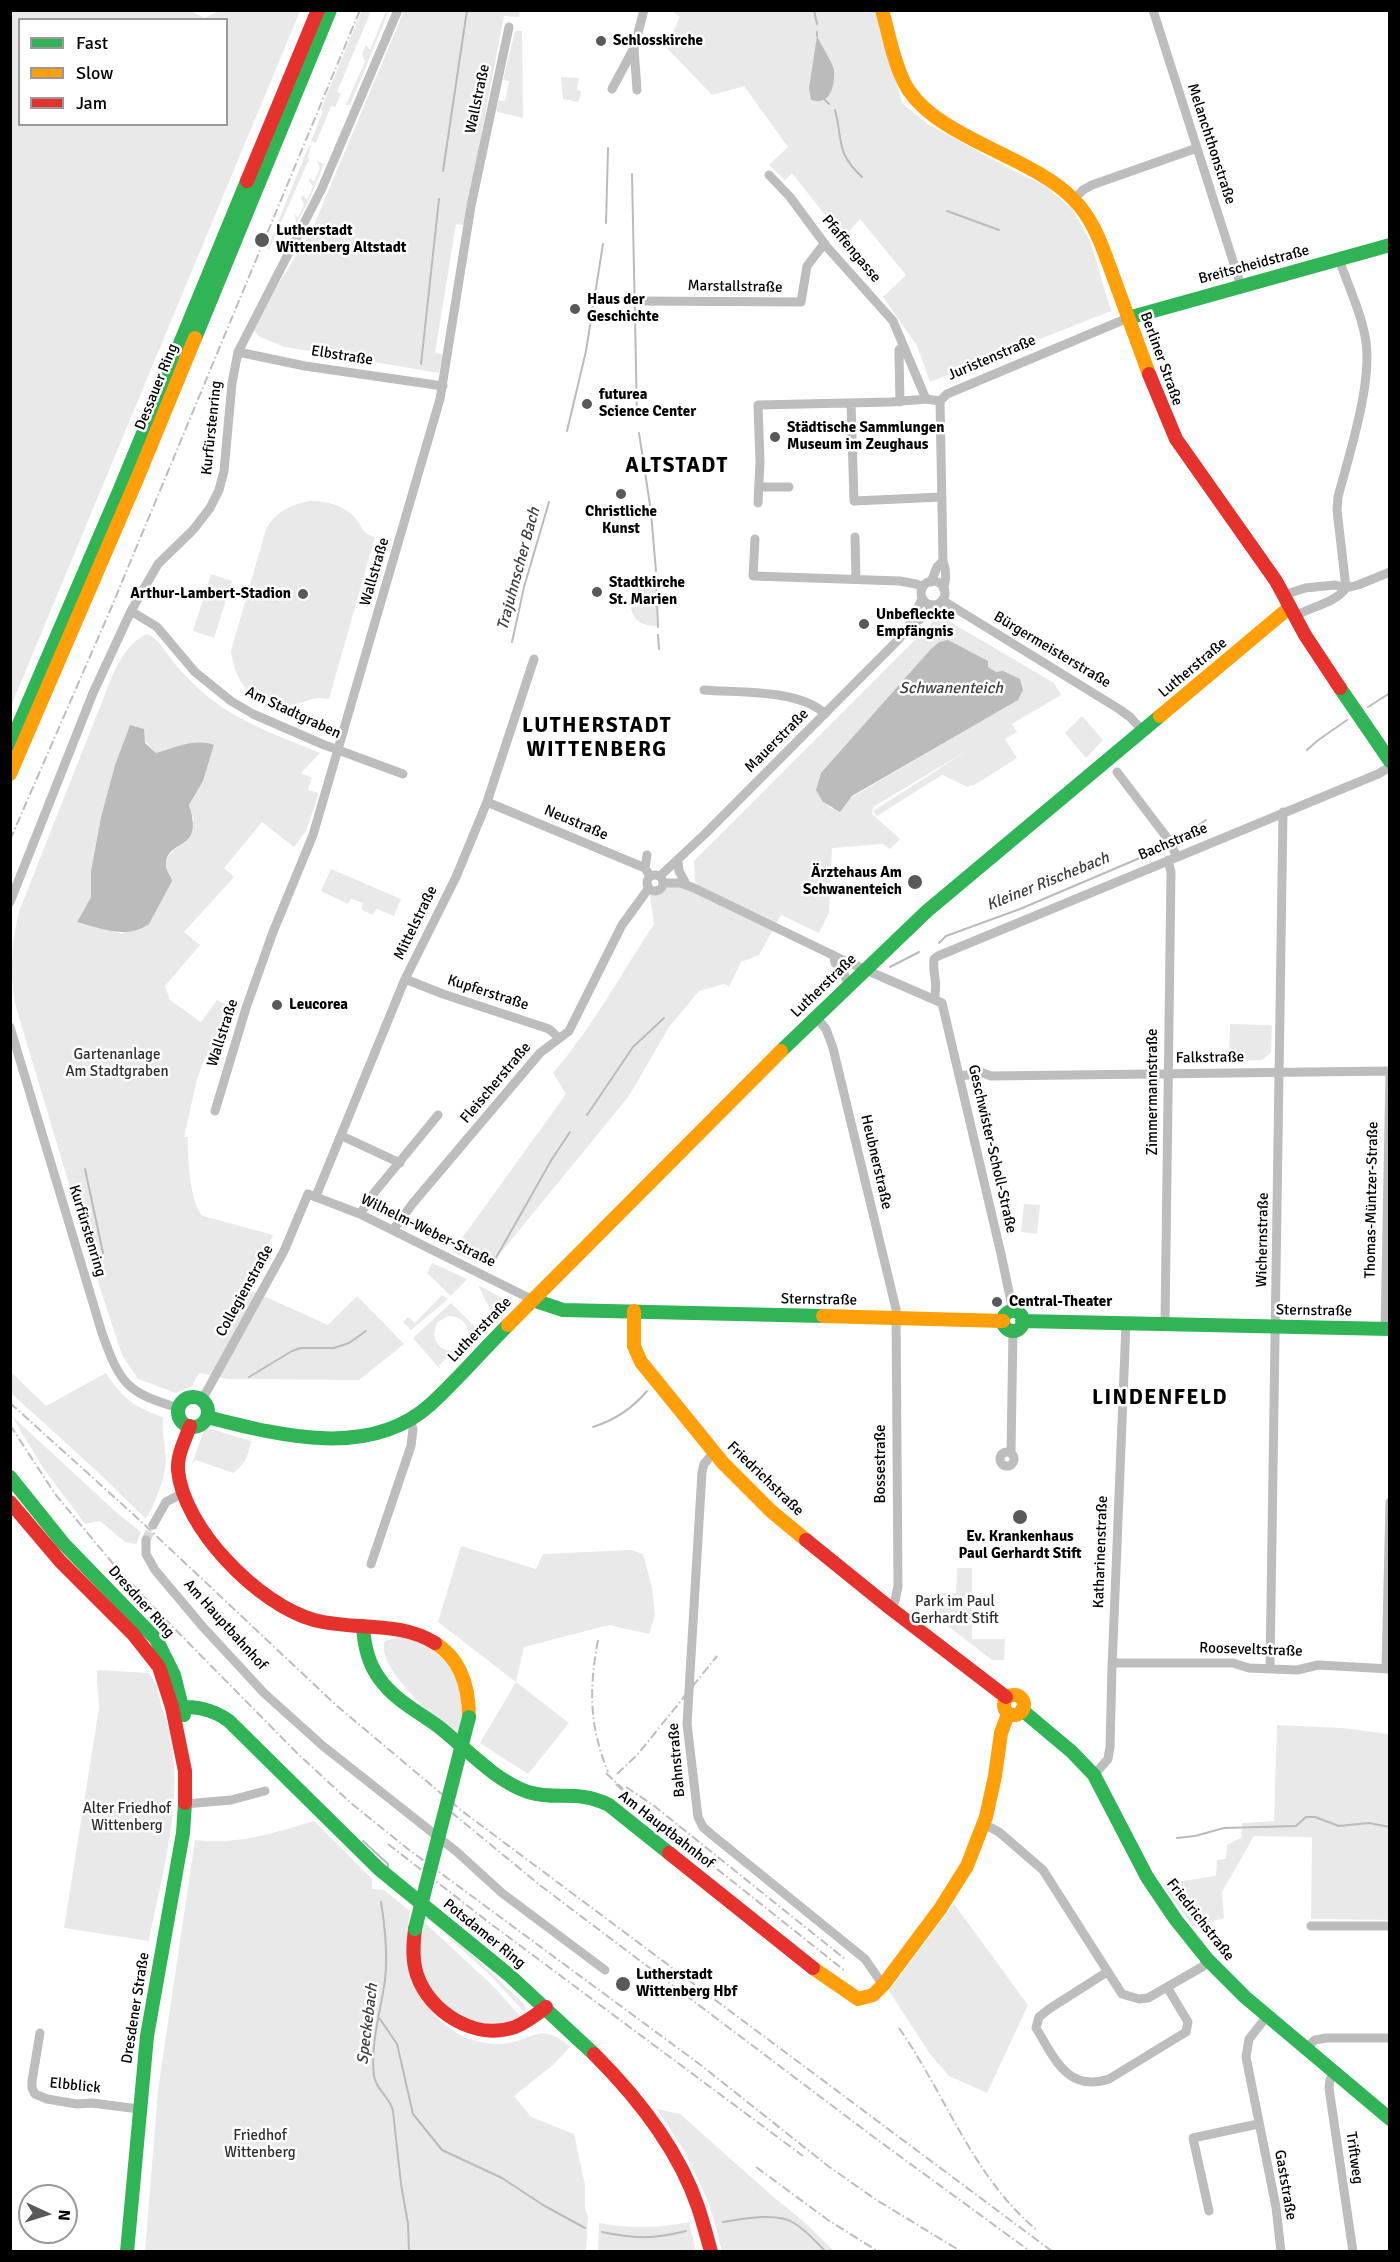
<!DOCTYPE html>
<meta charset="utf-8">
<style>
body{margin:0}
#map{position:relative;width:1400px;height:2262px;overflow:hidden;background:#fff;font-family:Signika,sans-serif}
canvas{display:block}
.frame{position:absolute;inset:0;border:12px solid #000;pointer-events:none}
.legend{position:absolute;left:18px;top:18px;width:210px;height:108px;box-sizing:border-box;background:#fff;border:2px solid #999;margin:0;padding:8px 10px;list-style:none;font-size:18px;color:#000}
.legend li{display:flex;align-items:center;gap:12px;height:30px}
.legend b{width:30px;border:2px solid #999}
.north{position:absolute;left:18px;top:2184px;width:60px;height:60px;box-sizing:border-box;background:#fff;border:2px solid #999;border-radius:50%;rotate:94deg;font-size:16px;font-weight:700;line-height:24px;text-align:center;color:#000}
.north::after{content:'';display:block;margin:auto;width:21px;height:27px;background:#595959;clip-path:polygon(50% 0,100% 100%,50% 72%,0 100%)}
</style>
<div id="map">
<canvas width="1400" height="2262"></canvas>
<div class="frame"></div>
<ul class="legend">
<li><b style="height:8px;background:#30b455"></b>Fast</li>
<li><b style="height:8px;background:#ff9f0a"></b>Slow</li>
<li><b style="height:8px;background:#e5322d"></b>Jam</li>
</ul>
<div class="north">N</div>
</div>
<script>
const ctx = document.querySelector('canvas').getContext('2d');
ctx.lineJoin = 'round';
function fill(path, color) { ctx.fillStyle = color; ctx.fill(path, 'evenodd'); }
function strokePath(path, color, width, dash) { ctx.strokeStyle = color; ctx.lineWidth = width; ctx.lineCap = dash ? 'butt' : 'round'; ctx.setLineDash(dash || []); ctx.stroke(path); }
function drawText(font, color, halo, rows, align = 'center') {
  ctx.font = font + ' Signika,sans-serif'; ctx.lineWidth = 5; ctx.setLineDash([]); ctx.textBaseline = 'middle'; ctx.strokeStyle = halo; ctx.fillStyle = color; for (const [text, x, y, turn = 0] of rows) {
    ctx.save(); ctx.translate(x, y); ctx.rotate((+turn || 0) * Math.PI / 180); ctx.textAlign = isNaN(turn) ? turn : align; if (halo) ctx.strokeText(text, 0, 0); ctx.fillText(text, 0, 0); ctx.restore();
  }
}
const green = new Path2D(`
 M362,10l9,1 -34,81 4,2 -6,13 -4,-1 -15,37 -5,-2 12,-30 -2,-2z
 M190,11l15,7 14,-7h81l-289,695v-695zM20,20h206v104h-206z
 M386,11h3l-39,94h-4l19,-44 -3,-7 4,-9 4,5z
 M404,11h116l-1,6 -15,-1 -40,209 -8,-1 -21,129 8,1 -4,19 -154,-26 -25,-10 -6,-7 23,-44 34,-54z
 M672,11h204l26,92 26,21 82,45 37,18 25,22 18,32 21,70 -181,71 -13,-36 -34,-49 23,-22 -46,-56 -17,19 -51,-65 -7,7 -16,-15 19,-18 -44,-61 -32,9 -46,-48 14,-30zM817,38l9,18 -17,32z
 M515,31h7l1,87 -25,-6 -2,-2 3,-10 6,1 4,-20 -6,-1z
 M561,77l18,1 -2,12 4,1 -2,11 -16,-3z
 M309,145l2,1 -3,10 1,3 -40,91 -2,-1z
 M317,161l7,3 -14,34 -27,51 -3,-1 -2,-5 5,4 7,-13 -2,-9 3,6 5,-10 -2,-8 4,5 6,-13 -3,-7 2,-3 4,5 6,-14 -4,-5 1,-3 4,4 6,-14z
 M308,501c17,0 35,3 47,17 9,10 6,15 20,19l-46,162c-16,-4 -24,5 -40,6 -36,3 -54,-22 -58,-54l35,-122c10,-17 22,-23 42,-28z
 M211,574l21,7 -18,57 -21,-7z
 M655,581l2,45c-14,0 -24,-5 -26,-19h6l1,-5 -6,-1c2,-14 10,-18 23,-20z
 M940,619l7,1 107,63 7,12 -49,29 5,8 -12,7 12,19 -44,28 -1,-1 -4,2 -26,-12 -65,41 -4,-5 97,-62 -97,58 -1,7 28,25 -10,10 -7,-5 -51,4 -3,64 -10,21 -38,-18 -22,40 -18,7 -12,25 -5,-3 -25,7 -30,36 -40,69 -140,171 -37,-15 114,-158 -13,-21c39,-45 68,-99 101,-149l-4,-28 18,-9 30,-2 -3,-4 -1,-20 239,-239zM930,650l58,17 8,6 21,27 -185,109 -9,-7 84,-125z
 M147,634c14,6 18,19 28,30 12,14 25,27 40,38 30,23 70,36 105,51l-19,20 11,5 -4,12 11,3 -13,38 -12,16 -32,-25 -38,46 10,9 -50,55 16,13 -35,41 5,14 31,22 16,-22 19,10 -32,50 -7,19 -13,58h4c-1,17 2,69 15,79l70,19 -25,54 80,36 29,-29 47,48 -45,36 -132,-1 -28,-6 -7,13 -16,7 -38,-14 -16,-24 -21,-64 -86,-287c-5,-33 -4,-63 5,-95l93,-235c9,-17 16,-32 34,-40zM130,725l26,28 56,-9 2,2 -11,35 -14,24 5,15 -9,23c-12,6 -17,10 -20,23l6,11 -49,57 -45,-13 14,-24v-26l10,-54 14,-52z
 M1082,716l21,24 -17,18 -21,-25z
 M331,869l70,30 -7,17 -17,-7 -5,6 -11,-6 2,-6 -12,-4 -3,5 -27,-13z
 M1230,1024l42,1 -1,27 -9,8 -33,1z
 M1024,1204l16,1 -3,29 -16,-2z
 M432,1263l35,16 -16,17 -24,-23z
 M478,1285l35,19 -16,20z
 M442,1295l6,4 -37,31 -8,-8 5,-5 7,6z
 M451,1303l26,26 -9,10c2,-14 -5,-22 -19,-23l-11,6c-9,15 0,32 19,28l-18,15 2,5 -28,-32z
 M11,1372l35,34 60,-33c17,26 28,34 57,44 -2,18 5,36 2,53 -3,16 -11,35 -19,49l-44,-43 -91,-83z
 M12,1416l105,97 24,19 -5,12 -11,-2 -25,-21 -15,3 -42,-56z
 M208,1428l43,13c-3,15 -5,23 -18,32l-37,-13 -4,4 12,-34z
 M461,1546l75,23 7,-15 88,-4 12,4 9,34 3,27 -6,19 -40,-9 -85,22 -8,35 53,41 -41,51 -48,-31 36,-61 -78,-60z
 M957,1568h15v71h33l-1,21h-12l-57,-44v-23h21z
 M396,1634c35,9 64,32 67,70 0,8 -3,19 -4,27 -22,-7 -85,-66 -74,-90l11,-3z
 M100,1670l48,3c12,11 10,24 15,38 27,72 0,157 -14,230l-85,-13 35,-220c0,-13 -3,-25 -2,-37z
 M1277,1725l65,3 47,6v186l-78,-1 1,-82 -58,-1 -32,56 2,26 -31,9 -31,-43 54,-8 1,-16 9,-1 1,-14 14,-7 1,-15 32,-2z
 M314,1821l58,58v10l12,1 26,21c-2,16 -5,34 -2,50 10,44 40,80 86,83 38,2 42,-27 76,3l-16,17 -40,32 17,21 43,17 11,51v24l3,7 -2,35 -441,1 13,-162 37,-250c44,5 78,-7 119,-19z
 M954,1904l74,101 -41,88 -38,-17 -19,-22 -41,-63z
 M424,1915l35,27 62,59 4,4 1,9 -33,-36z
 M423,1921l70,65 28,31c-9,6 -16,6 -26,7 -31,1 -60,-19 -71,-49 -7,-18 -4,-36 -1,-54z
 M657,2109l23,5 90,80 33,27 31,30h-112l-12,-45 -25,-54z
 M689,2222l7,29h-98l1,-28c32,6 59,5 90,-1z`);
const water = new Path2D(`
 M817,36c4,9 16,27 17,34 1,17 -4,36 -23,30l-2,-12z
 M948,640l40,21v6l8,5 7,-1 17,8 3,11 -5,10 -166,96 -12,16 -17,-10 -7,-12 5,-17 109,-123 9,-8z
 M130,725l14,4 1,14 11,10c18,-5 39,-15 58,-8l-11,36 -14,24c16,48 -22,33 -23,59 -1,6 5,11 6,17l-23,43c-23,16 -48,4 -72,-2l14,-25v-26l10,-54 14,-52z`);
const stream = new Path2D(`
 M814,10l3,14
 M817,36v-4
 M825,100l4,4
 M835,110c8,29 0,42 27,67
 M443,171l24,-161
 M632,174l5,242
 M947,211l52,19
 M606,223l2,-75
 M421,364l18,-165
 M567,431l19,-80 17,-107
 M639,433l11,72
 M651,513l5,58
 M656,579l2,48
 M658,635l1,14
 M512,642l12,-55 25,-85
 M1368,707l22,-14
 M1307,750l10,-9 30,-21
 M1180,838l26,-18
 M939,943l7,-7 74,-27 148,-63
 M890,967l29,-15
 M587,1115l46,-68 31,-29
 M85,1169l18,84
 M493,1263l59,-104 18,-27
 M249,1377l43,-26 9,-3h33l15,-5 17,-12
 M593,1427c22,-7 39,-18 54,-36
 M1177,1838l18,-2 29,-8 72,-2 10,-9h9l24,9 30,-3 21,4
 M363,1841l25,23v3
 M381,1902c4,25 7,52 4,78 -4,30 -15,65 -11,96 2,14 16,21 19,35l8,73 7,40 1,28
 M380,2019l17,25 16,70 29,36 60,28 41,27 42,23
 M723,2222c19,-3 54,-10 71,1 12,7 22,19 32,29
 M602,2232c32,7 52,7 84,-1`);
const streetTunnel = new Path2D(`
 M146,1540l7,-15`);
const street = new Path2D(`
 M1153,10l88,276
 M634,48l3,42
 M612,89l22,-41 10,-38
 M769,175l21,22 37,50 66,74 33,78
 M1074,199l9,-9 9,-5 105,-37
 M1339,259c9,27 23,55 27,83 6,43 -17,113 -28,155l-1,13 9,78
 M641,301l160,1 6,-36 17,-22
 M238,352l67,14 138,20
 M940,401l7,-7 181,-76
 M940,401l3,160c3,8 4,19 0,27
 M900,402l-1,-47v-5l4,-4
 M851,403l3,98 88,-4
 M759,487h30
 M758,503l2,-41 -2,-57 133,-3 35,-3 14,2
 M855,537l1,42
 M755,539l-2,37 147,5 16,3 7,3
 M921 593a12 12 0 1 1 24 0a12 12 0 1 1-24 0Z
 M931,582l6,-15 6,-6
 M1284,595l21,-7 30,-3 11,3 12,-3 32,-13
 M942,600l177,109 11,8 12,13
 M131,611l26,16 38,45 36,29 22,13 69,30 81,30
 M1295,616c17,-10 39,-12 51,-28
 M912,623c8,-3 18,-9 19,-18
 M704,690c34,3 96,-1 121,24
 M1117,772l51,67 9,18
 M487,802l158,66 5,8
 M678,860l1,11 7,13
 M645,868l2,-13
 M647 883a8 8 0 1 1 16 0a8 8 0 1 1-16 0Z
 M660,876l46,-43 193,-194c11,-12 16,-25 23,-40
 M663,883h18l13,5 149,72 99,43 59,251 12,57
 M10,902l83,-209 38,-82 27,-47 35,-34 17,-22 9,-18 5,-19 8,-88 6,-31 84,-164 76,-178
 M834,956l1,7 7,5 6,17
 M405,979l38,15 106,35 10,9
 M934,999c5,-16 -2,-25 0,-40l4,-3 440,-182 12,-7
 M816,1017l10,12 7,19 63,261 2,277 -3,15 -5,7
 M10,1027l92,306c18,51 25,60 77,75
 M960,1076l23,-3 8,3 399,-5
 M215,1111l31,-103 27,-76 40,-97 127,-436 31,-193 38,-179
 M342,1136l58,27
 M316,1196l89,-217 51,-102 31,-75 47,-143
 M360,1214l14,-21 64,-78
 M393,1230l20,-27 127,-150 29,-22 53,-106 27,-37
 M1165,1324l6,-452 -3,-12
 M1385,1329l5,-257
 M202,1400l82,-149 24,-57 52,20 173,86
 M1000 1459a7 7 0 1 1 14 0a7 7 0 1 1-14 0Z
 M714,1452l-10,12 -2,8 -15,252 11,93 5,10 8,7 154,125 18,26
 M1011,1452l2,-122
 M153,1525l13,-23 17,-9
 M146,1540v14l9,16 48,57 61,66 59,53 134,106 45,41 103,77
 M371,1564l40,-118 2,-17 -3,-9
 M1112,1663h121l16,5 48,2 21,-5 72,4
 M1270,1668l13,-856
 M1386,1669l4,-167
 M1094,1775l14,-16 2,-12 2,-79 14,-344
 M185,1804l46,-4 34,-9
 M984,1824l15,8 44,38 79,124 17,5 9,-1 54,-31 6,-7
 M1311,1926h79
 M1107,1972l-58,37 -10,8 -3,11c18,29 31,65 73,51l77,-47 2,-10 -21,-35
 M1268,2015l-19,24 -3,18 30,150 5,45
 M40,2033l-8,48v7l3,6 12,5 30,5 15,-1 47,6
 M1307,2047l8,-7 11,-2h64
 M1334,2070l-4,10 -1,8 24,164
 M1209,2211l-16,-73 65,-14`);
const fast = new Path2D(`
 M1128,318l262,-73
 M195,338l135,-328
 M1340,688l50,73
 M10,745l110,-256 127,-308
 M781,1051l146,-140 233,-195
 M533,1300l30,10 260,6
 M1003 1321a10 10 0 1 1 20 0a10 10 0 1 1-20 0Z
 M1022,1321l368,8
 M178 1412a15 15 0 1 1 30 0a15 15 0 1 1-30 0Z
 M207,1417c71,18 163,43 224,-13 27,-25 51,-53 77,-79
 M10,1477l53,66 93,96 18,36 10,40
 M363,1626c1,18 5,37 16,52 15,22 40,34 60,49 28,22 55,53 89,65 29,9 49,-3 81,13l60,48
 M172,1707c22,-1 39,1 57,14l150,148 130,106 85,79
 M1022,1710l50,42 22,23 53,102 29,43 32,40 37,37 145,122
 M127,2252l20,-216 36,-203 2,-30`);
const slow = new Path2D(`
 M882,10c7,24 11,51 23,74 29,54 126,71 168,115 23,22 32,56 43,85 11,30 22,60 33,90
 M1160,716l130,-109
 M10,774l127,-295 58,-141
 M634,1311v35l7,16 82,101 48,48 35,29
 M823,1316l180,5
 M508,1325l273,-274
 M435,1643c26,16 34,45 34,74
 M1004 1705a10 10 0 1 1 20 0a10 10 0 1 1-20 0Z
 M813,1968l45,31 15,-4 11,-11 56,-75 27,-43 19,-49 9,-41 6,-43 7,-19`);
const jam = new Path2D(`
 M247,181l71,-171
 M1149,374l27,65 100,142 29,54 35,53
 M190,1426c-5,14 -13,29 -12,44 5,58 81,135 136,150 41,11 84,0 121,23
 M10,1502l50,59 73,73 26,33 13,40 13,64v32
 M806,1540l84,68 116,89
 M669,1853l144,115
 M415,1929c-2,16 -3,31 2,46 13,38 59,66 98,52 12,-5 21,-12 31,-20
 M594,2054c43,43 84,94 104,153 5,15 9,30 13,45`);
const rail = new Path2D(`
 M10,840l102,-234 248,-596
 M10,1403l123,111 204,192 125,105 591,441
 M10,1425l45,69 60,72 47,50 135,137 55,51 56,45 294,217 126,100 47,33 87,53
 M598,1640c-9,49 -9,85 10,132
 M606,1773l17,16
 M617,1774l21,-20 79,-98
 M616,1784l32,30 197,157
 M626,1787l27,18 192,154
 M451,1812l90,74 334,252 156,114
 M388,1844l103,80 312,232
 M899,2028c47,67 74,150 139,203
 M756,2167l72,53 51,32`);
const fastBridge = new Path2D(`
 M415,1929l54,-212`);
const markers = [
 [601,41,6,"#595959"],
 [262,240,8,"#595959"],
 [575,309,6,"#595959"],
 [587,404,6,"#595959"],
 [775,437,6,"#595959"],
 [621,494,6,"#595959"],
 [597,592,6,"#595959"],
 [303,594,6,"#595959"],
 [864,624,6,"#595959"],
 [915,882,8,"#595959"],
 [277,1005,6,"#595959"],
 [997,1302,6,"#595959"],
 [1020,1517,8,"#595959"],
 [623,1984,8,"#595959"]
];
const poiNames = [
 ["Schlosskirche",613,41],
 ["Lutherstadt",276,231],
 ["Wittenberg Altstadt",276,248],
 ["Haus der",587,300],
 ["Geschichte",587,317],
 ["futurea",599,395],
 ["Science Center",599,412],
 ["Städtische Sammlungen",787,428],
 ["Museum im Zeughaus",787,445],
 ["Christliche",621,512,"center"],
 ["Kunst",621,529,"center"],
 ["Stadtkirche",609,583],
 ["St. Marien",609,600],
 ["Arthur-Lambert-Stadion",291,594,"right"],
 ["Unbefleckte",876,615],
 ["Empfängnis",876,632],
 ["Ärztehaus Am",902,873,"right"],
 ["Schwanenteich",902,890,"right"],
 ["Leucorea",289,1005],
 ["Central-Theater",1009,1302],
 ["Ev. Krankenhaus",1020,1537,"center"],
 ["Paul Gerhardt Stift",1020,1554,"center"],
 ["Lutherstadt",636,1975],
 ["Wittenberg Hbf",636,1992]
];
const streetNames = [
 ["Wallstraße",478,99,-78],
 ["Melanchthonstraße",1211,144,72],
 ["Pfaffengasse",851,249,50],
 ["Breitscheidstraße",1254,265,-15],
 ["Marstallstraße",735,287,1],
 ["Elbstraße",342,356,9],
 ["Juristenstraße",992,358,-23],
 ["Berliner Straße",1161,359,70],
 ["Dessauer Ring",157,387,-68],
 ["Kurfürstenring",212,428,-84],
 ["Wallstraße",375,572,-74],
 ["Bürgermeisterstraße",1052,650,31],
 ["Lutherstraße",1193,668,-40],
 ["Am Stadtgraben",293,713,25],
 ["Mauerstraße",777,741,-45],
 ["Neustraße",576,823,23],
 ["Bachstraße",1173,842,-23],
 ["Mittelstraße",416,923,-64],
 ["Lutherstraße",824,986,-44],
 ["Kupferstraße",488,993,18],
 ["Wallstraße",223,1033,-72],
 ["Falkstraße",1210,1058,-1],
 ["Fleischerstraße",496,1083,-50],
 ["Zimmermannstraße",1153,1092,-90],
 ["Geschwister-Scholl-Straße",992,1149,77],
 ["Heubnerstraße",876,1162,77],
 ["Thomas-Müntzer-Straße",1372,1200,-89],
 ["Kurfürstenring",87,1231,73],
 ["Wilhelm-Weber-Straße",428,1231,26],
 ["Wichernstraße",1263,1240,-89],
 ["Collegienstraße",245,1291,-61],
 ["Sternstraße",819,1300,1],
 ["Sternstraße",1314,1311,1],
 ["Lutherstraße",480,1330,-46],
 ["Bossestraße",881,1464,-90],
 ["Friedrichstraße",765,1479,44],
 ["Katharinenstraße",1101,1552,-88],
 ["Dresdner Ring",141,1602,48],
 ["Am Hauptbahnhof",225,1625,48],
 ["Rooseveltstraße",1251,1650,2],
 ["Bahnstraße",677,1760,-95],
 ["Am Hauptbahnhof",666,1830,38],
 ["Friedrichstraße",1200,1920,52],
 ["Potsdamer Ring",484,1934,39],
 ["Dresdener Straße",136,2008,-81],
 ["Elbblick",75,2086,6],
 ["Triftweg",1354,2158,82],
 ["Gaststraße",1285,2185,80]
];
const parkNames = [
 ["Gartenanlage",117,1055],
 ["Am Stadtgraben",117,1072],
 ["Park im Paul",955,1602],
 ["Gerhardt Stift",955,1619],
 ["Alter Friedhof",127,1809],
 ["Wittenberg",127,1826],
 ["Friedhof",260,2136],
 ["Wittenberg",260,2153]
];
const waterNames = [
 ["Trajuhnscher Bach",519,569,-75],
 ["Schwanenteich",951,689],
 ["Kleiner Rischebach",1048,882,-22],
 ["Speckebach",368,2024,-83]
];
const districtNames = [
 ["ALTSTADT",677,466],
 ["LUTHERSTADT",597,726],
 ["WITTENBERG",597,750],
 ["LINDENFELD",1160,1398]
];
fill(green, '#e9e9e9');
fill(water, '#bbb');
strokePath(stream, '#bbb', 2);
strokePath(streetTunnel, '#d9d9d9', 9, [9, 4.5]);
strokePath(street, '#bdbdbd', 9);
strokePath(fast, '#30b455', 14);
strokePath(slow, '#ff9f0a', 14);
strokePath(jam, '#e5322d', 14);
strokePath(rail, '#bdbdbd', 2, [9, 3, 1.5, 3]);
strokePath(fastBridge, '#30b455', 14);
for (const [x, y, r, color] of markers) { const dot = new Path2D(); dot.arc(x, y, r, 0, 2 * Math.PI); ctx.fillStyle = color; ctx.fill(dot); strokePath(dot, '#fff', 2); }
drawText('bold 15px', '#000', '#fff', poiNames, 'left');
drawText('15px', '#000', '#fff', streetNames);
drawText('15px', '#2e2e2e', '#fff', parkNames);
drawText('italic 16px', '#3f3f3f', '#fff', waterNames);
ctx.letterSpacing = '1.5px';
drawText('bold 21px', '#000', '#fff', districtNames);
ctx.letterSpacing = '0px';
</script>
